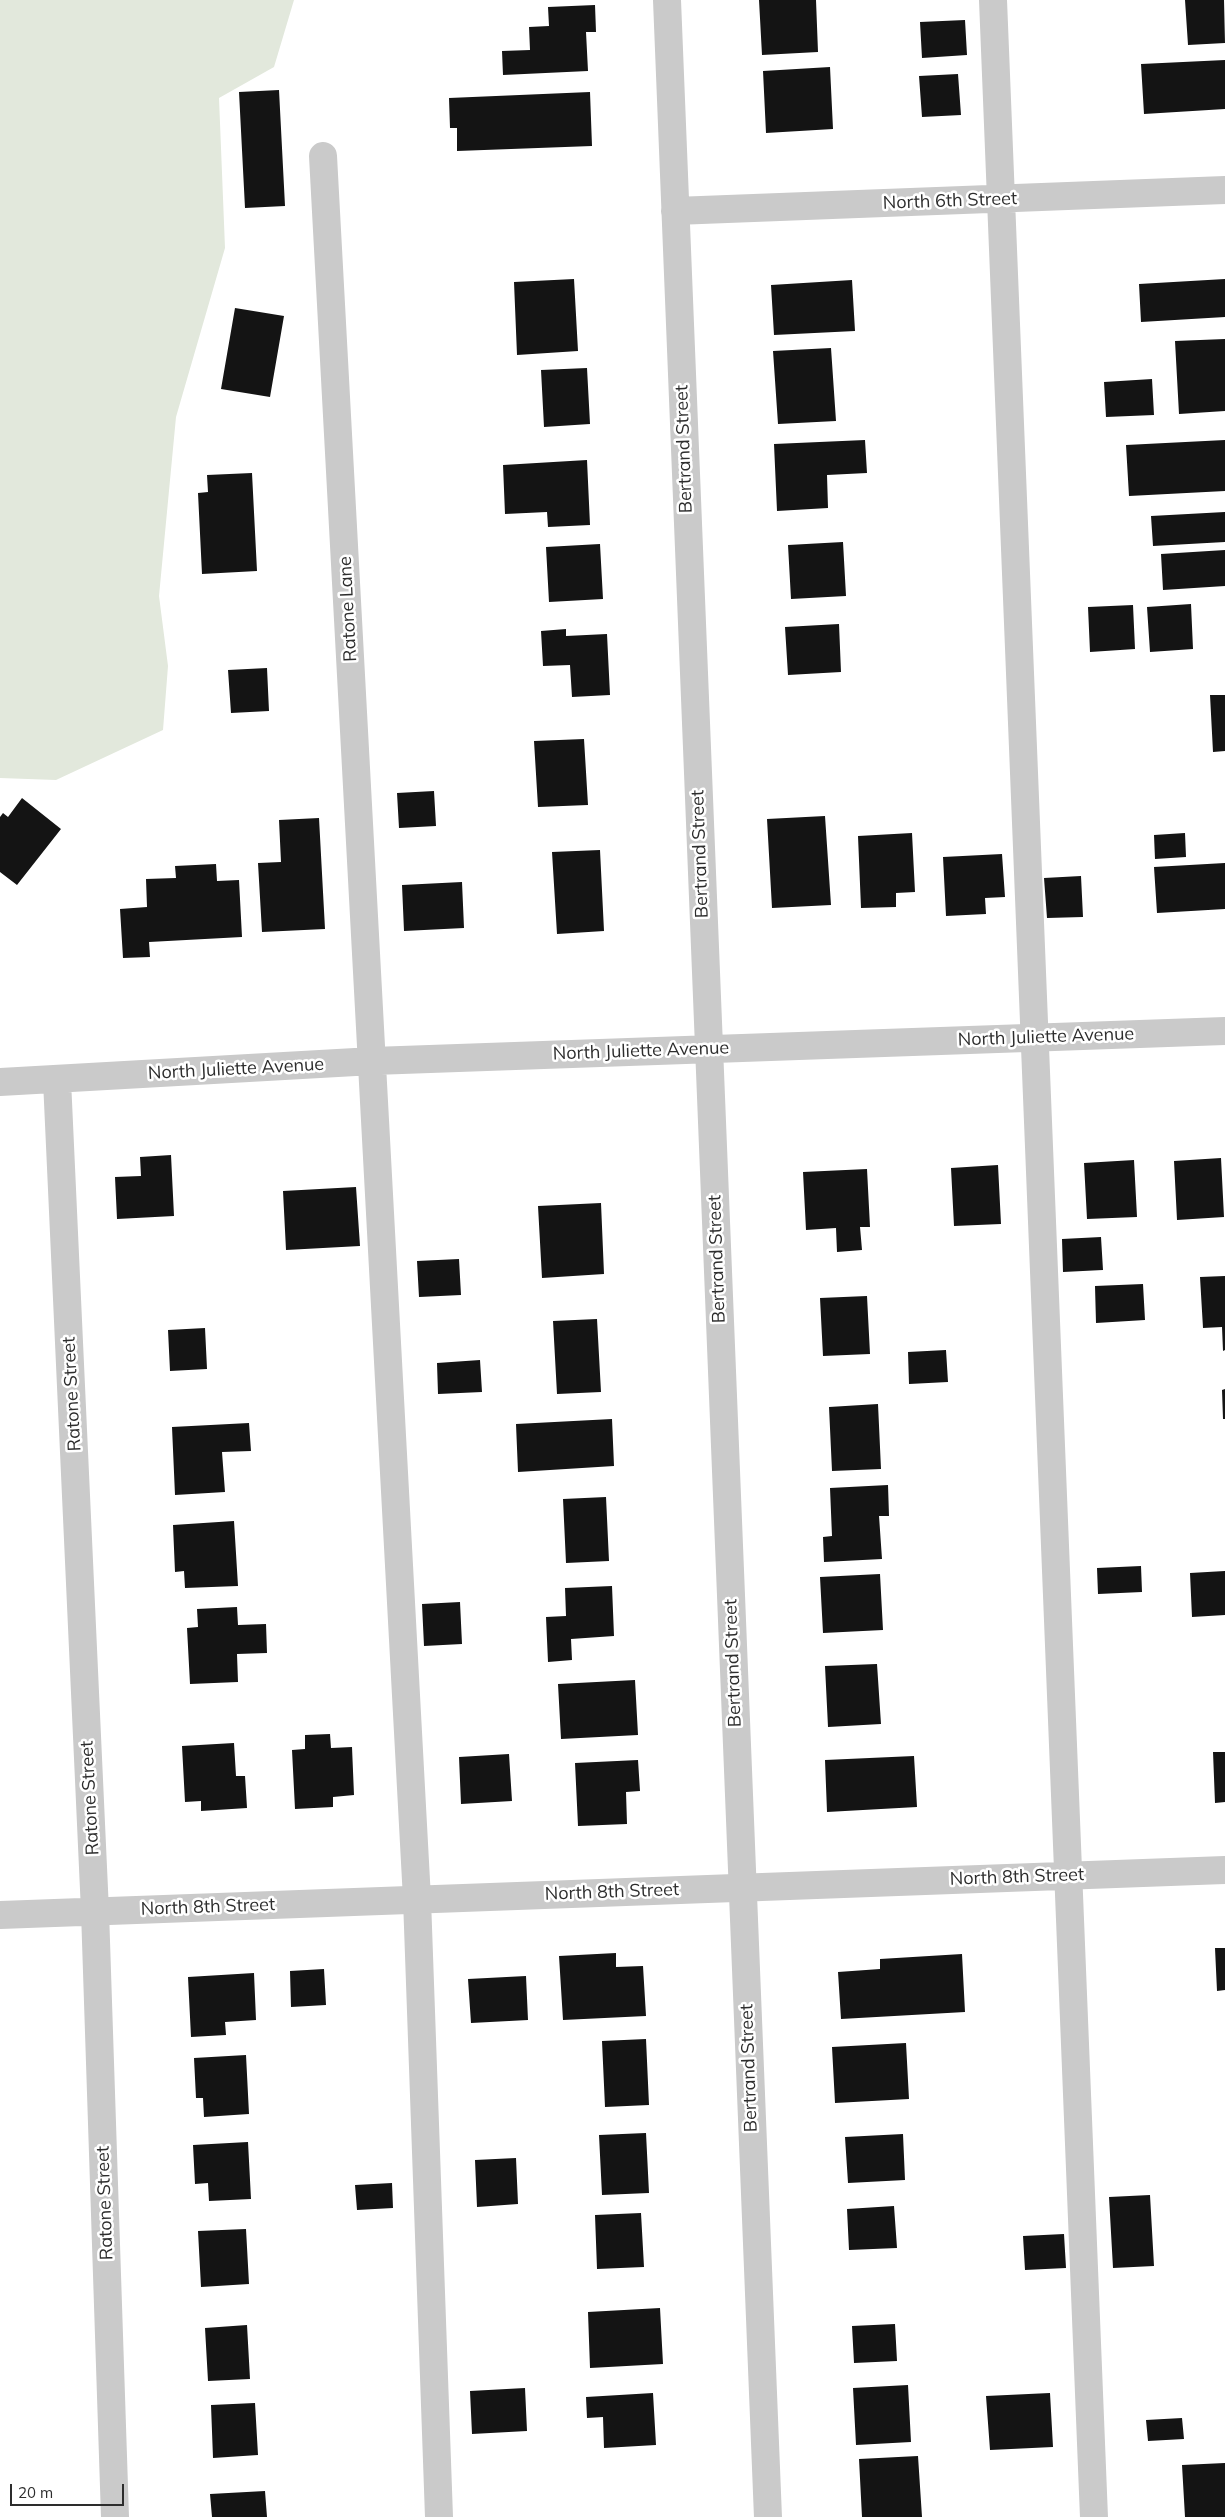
<!DOCTYPE html>
<style>
body{margin:0}
#map{position:relative;width:1225px;height:2517px;overflow:hidden;background:#fff;font-family:Mulish,sans-serif}
canvas{display:block}
.scale{position:absolute;left:10px;top:2484px;width:114px;height:22px;box-sizing:border-box;border:2px solid #2d2d2d;border-top:0;padding-left:6px;font-size:15px;line-height:18px;white-space:nowrap;color:#2d2d2d;-webkit-text-stroke:4px #fff;paint-order:stroke}
</style>
<div id="map">
<canvas width="1225" height="2517"></canvas>
<div class="scale">20 m</div>
</div>
<script>
const ctx = document.querySelector('canvas').getContext('2d');
ctx.lineJoin = 'round';
function fill(path, color) { ctx.fillStyle = color; ctx.fill(path, 'evenodd'); }
function strokePath(path, color, width, dash) { ctx.strokeStyle = color; ctx.lineWidth = width; ctx.lineCap = dash ? 'butt' : 'round'; ctx.setLineDash(dash || []); ctx.stroke(path); }
function drawText(font, color, halo, rows, align = 'center') {
  ctx.font = font + ' Mulish,sans-serif'; ctx.lineWidth = 5; ctx.setLineDash([]); ctx.textBaseline = 'middle'; ctx.strokeStyle = halo; ctx.fillStyle = color; for (const [text, x, y, turn = 0] of rows) {
    ctx.save(); ctx.translate(x, y); ctx.rotate((+turn || 0) * Math.PI / 180); ctx.textAlign = isNaN(turn) ? turn : align; if (halo) ctx.strokeText(text, 0, 0); ctx.fillText(text, 0, 0); ctx.restore();
  }
}
const green = new Path2D(`
 M0,0h294l-20,67 -55,31 6,150 -49,169 -17,179 9,70 -5,64 -107,50 -56,-2z`);
const building = new Path2D(`
 M759,0h57l2,52 -56,3z
 M1185,0h39l1,43 -37,2z
 M595,5l1,27h-10l2,39 -85,4 -1,-24 28,-1 -1,-23 20,-1 -1,-19z
 M965,20l2,35 -45,3 -2,-36z
 M1225,60v49l-81,5 -3,-50z
 M830,67l3,62 -67,4 -3,-62z
 M958,74l3,41 -39,2 -3,-41z
 M279,90l6,116 -40,2 -6,-116z
 M590,92l2,54 -135,5v-23h-7l-1,-30z
 M574,279l4,72 -61,4 -3,-73z
 M1225,279v38l-84,5 -2,-38z
 M852,280l3,51 -81,4 -3,-50z
 M235,308l49,8 -14,81 -49,-8z
 M1225,339v72l-46,3 -4,-73z
 M831,348l5,73 -58,3 -5,-73z
 M587,368l3,56 -46,3 -3,-57z
 M1152,379l2,36 -48,2 -2,-35z
 M865,440l2,33 -40,2 1,33 -51,3 -3,-67z
 M1225,440v51l-96,5 -3,-51z
 M587,460l3,65 -42,2 -1,-15 -42,2 -2,-49z
 M252,473l5,98 -55,3 -4,-81 10,-1 -1,-17z
 M1225,512v30l-72,4 -2,-30z
 M843,542l3,54 -55,3 -3,-54z
 M600,544l3,55 -54,3 -3,-55z
 M1225,550v36l-62,4 -2,-36z
 M1191,604l2,45 -43,3 -3,-45z
 M1133,605l2,44 -45,3 -2,-45z
 M839,624l2,48 -53,3 -3,-48z
 M566,629v7l41,-2 3,61 -38,2 -2,-32 -27,1 -2,-35z
 M267,668l2,43 -38,2 -3,-43z
 M1210,695h15v56l-12,1z
 M584,739l4,66 -50,2 -4,-66z
 M434,791l2,35 -37,2 -2,-35z
 M22,798l39,31 -44,56 -17,-13v-55l3,-4 5,4z
 M825,816l6,89 -59,3 -5,-89z
 M319,818l6,111 -63,3 -4,-69 23,-1 -2,-42z
 M912,833l3,59 -19,1v14l-35,1 -3,-72z
 M1185,833l1,24 -31,2 -1,-24z
 M600,850l4,81 -47,3 -5,-82z
 M1002,854l3,43 -20,1 1,16 -40,2 -3,-59z
 M1225,863v46l-68,4 -3,-46z
 M216,864l1,17 22,-1 3,57 -93,5 1,15 -27,1 -3,-49 27,-2 -1,-28 30,-1 -1,-12z
 M1081,876l2,41 -36,1 -3,-40z
 M462,882l2,46 -60,3 -2,-46z
 M171,1155l3,61 -57,3 -2,-42 26,-1 -1,-19z
 M1221,1158l3,59 -47,3 -3,-59z
 M1134,1160l3,57 -50,2 -3,-56z
 M998,1165l3,59 -47,2 -3,-58z
 M867,1169l3,58h-10l2,23 -25,2 -1,-24 -30,2 -3,-58z
 M356,1187l4,59 -74,4 -3,-59z
 M601,1203l3,71 -62,4 -4,-72z
 M1101,1237l2,33 -40,2 -1,-33z
 M459,1259l2,36 -42,2 -2,-36z
 M1225,1276v74l-2,1 -1,-24 -19,1 -3,-51z
 M1143,1284l2,36 -49,3 -1,-37z
 M867,1296l3,58 -47,2 -3,-58z
 M597,1319l4,73 -44,2 -4,-73z
 M205,1328l2,41 -37,2 -2,-41z
 M946,1350l2,32 -39,2 -1,-32z
 M480,1360l2,32 -44,2 -1,-31z
 M1225,1389v30h-2l-1,-29z
 M878,1404l3,65 -49,2 -3,-64z
 M612,1419l2,47 -96,6 -2,-48z
 M249,1423l2,28 -29,1 3,40 -50,3 -3,-68z
 M888,1485l1,31h-10l3,43 -58,3 -1,-25 9,-1 -2,-48z
 M606,1497l3,64 -43,2 -3,-64z
 M234,1521l4,65 -53,2 -1,-17 -9,1 -2,-47z
 M1141,1566l1,26 -44,2 -1,-26z
 M1225,1571v44l-33,2 -2,-44z
 M880,1574l3,56 -60,3 -3,-56z
 M612,1586l2,50 -43,3 1,21 -24,2 -2,-45 20,-1 -1,-28z
 M460,1602l2,42 -38,2 -2,-42z
 M237,1607l1,18 28,-1 1,29 -30,1 1,28 -48,2 -3,-56 11,-1 -1,-18z
 M877,1664l4,60 -53,3 -3,-61z
 M635,1680l3,55 -77,4 -3,-55z
 M330,1734l1,14 21,-1 2,48 -21,2v10l-38,2 -3,-59 13,-1v-14z
 M234,1743l2,33h9l2,32 -46,3v-10l-16,1 -3,-56z
 M1213,1752h12v50l-10,1z
 M509,1754l3,47 -51,3 -2,-47z
 M914,1756l3,51 -90,5 -2,-52z
 M638,1760l2,31 -14,1 1,32 -49,2 -3,-63z
 M1215,1948h10v42l-8,1z
 M616,1953v14l27,-1 3,50 -83,4 -4,-64z
 M962,1954l3,58 -124,7 -3,-47 42,-3v-10z
 M324,1969l2,36 -35,2 -1,-36z
 M254,1973l2,47 -31,2 1,13 -35,2 -3,-60z
 M526,1976l2,44 -57,3 -3,-44z
 M646,2039l3,66 -44,2 -3,-66z
 M906,2043l3,56 -74,4 -3,-56z
 M246,2055l3,59 -45,3 -1,-19h-7l-2,-40z
 M646,2133l3,60 -47,2 -3,-60z
 M903,2134l2,46 -57,3 -3,-46z
 M248,2142l3,57 -42,2 -1,-18 -13,1 -2,-39z
 M516,2158l2,46 -41,3 -2,-47z
 M392,2183l1,25 -36,2 -2,-25z
 M1150,2195l4,71 -41,2 -4,-71z
 M894,2206l3,42 -48,2 -2,-41z
 M641,2213l3,54 -47,2 -2,-54z
 M246,2229l3,55 -48,3 -3,-56z
 M1064,2234l2,34 -41,2 -2,-34z
 M660,2308l3,56 -73,4 -2,-56z
 M895,2324l2,37 -43,2 -2,-37z
 M247,2325l3,54 -42,2 -3,-53z
 M908,2385l3,57 -55,3 -3,-57z
 M525,2388l2,43 -55,3 -2,-43z
 M653,2393l3,52 -52,3 -1,-31 -16,1 -1,-21z
 M1050,2393l3,54 -63,3 -4,-54z
 M255,2403l3,52 -45,3 -2,-53z
 M1182,2418l2,21 -36,2 -2,-21z
 M918,2456l4,61h-60l-3,-58z
 M1225,2463v54h-40l-3,-52z
 M265,2491l2,26h-55l-2,-23z`);
const minor = new Path2D(`
 M667,0l101,2517
 M993,0l101,2517
 M323,156l94,1743 22,618
 M675,211l550,-21
 M57,1080l38,831 20,606
 M0,1082l373,-21 852,-30
 M0,1915l1225,-45`);
const streetNames = [
 ["North 6th Street",950,201,-2],
 ["Bertrand Street",684,449,-92],
 ["Ratone Lane",348,609,-93],
 ["Bertrand Street",700,854,-92],
 ["North Juliette Avenue",1046,1037,-2],
 ["North Juliette Avenue",641,1051,-2],
 ["North Juliette Avenue",236,1069,-3],
 ["Bertrand Street",717,1259,-92],
 ["Ratone Street",72,1394,-93],
 ["Bertrand Street",733,1663,-92],
 ["Ratone Street",90,1798,-93],
 ["North 8th Street",1017,1877,-2],
 ["North 8th Street",612,1892,-2],
 ["North 8th Street",208,1907,-2],
 ["Bertrand Street",749,2068,-92],
 ["Ratone Street",105,2203,-92]
];
fill(green, '#e2e8dc');
fill(building, '#141414');
strokePath(minor, '#cacaca', 28);
drawText('18px', '#2d2d2d', '#fff', streetNames);
</script>
